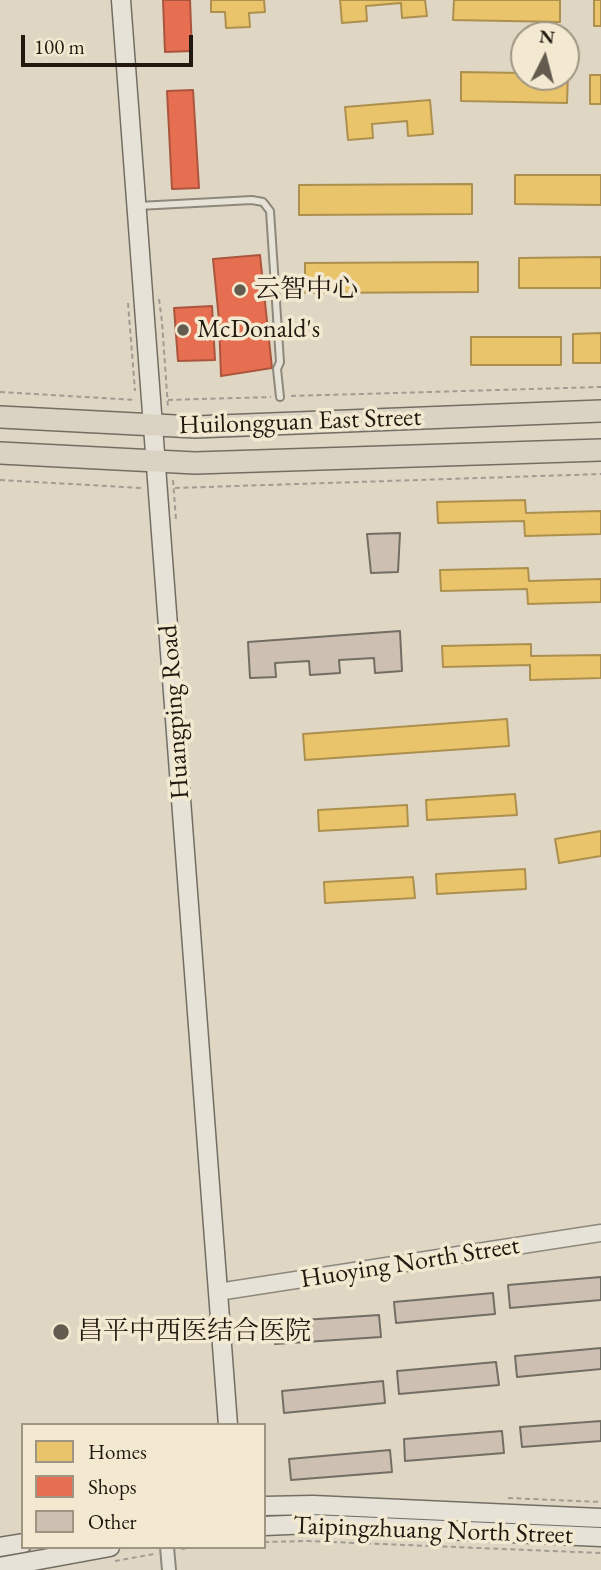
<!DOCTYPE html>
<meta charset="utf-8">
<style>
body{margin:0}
#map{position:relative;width:601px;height:1570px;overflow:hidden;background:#dfd7c3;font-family:"EB Garamond",serif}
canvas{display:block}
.legend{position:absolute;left:21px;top:1423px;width:245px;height:126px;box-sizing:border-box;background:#f3e9d0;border:2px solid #9f9583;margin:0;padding:9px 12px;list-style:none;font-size:21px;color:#211810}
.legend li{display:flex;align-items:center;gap:14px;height:35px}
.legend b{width:35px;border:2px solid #9f9583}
.north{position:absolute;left:510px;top:21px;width:70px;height:70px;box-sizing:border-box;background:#f3e9d0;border:2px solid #9f9583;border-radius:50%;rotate:6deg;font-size:19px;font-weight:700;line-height:28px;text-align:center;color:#211810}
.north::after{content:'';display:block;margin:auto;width:24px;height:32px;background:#645b4f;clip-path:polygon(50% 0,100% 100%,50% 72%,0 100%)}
.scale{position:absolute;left:21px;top:35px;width:172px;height:32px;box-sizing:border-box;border:4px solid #211810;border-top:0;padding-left:9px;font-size:21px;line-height:24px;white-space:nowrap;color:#211810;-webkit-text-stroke:5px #f3e9d0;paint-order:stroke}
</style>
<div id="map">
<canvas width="601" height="1570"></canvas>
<ul class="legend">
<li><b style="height:19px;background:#e9c46a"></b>Homes</li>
<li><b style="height:19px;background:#e76f51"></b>Shops</li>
<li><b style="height:19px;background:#cdbfb1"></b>Other</li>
</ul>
<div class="north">N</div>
<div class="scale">100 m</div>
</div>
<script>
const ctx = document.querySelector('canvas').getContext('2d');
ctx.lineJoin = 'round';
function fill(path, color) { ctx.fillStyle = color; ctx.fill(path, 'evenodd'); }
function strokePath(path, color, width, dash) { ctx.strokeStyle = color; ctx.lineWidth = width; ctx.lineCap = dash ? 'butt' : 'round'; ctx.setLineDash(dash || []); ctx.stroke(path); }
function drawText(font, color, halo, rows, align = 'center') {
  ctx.font = font + ' "EB Garamond","Noto Serif SC",serif'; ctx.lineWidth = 7; ctx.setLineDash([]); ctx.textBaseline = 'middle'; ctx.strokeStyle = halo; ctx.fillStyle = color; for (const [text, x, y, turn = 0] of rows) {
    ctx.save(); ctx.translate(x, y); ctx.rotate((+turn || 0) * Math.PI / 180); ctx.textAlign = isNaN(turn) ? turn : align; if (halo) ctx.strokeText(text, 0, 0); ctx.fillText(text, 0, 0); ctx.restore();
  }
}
const homes = new Path2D(`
 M211,0h53l1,12 -16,1 1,14 -24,1 -1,-16h-14z
 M340,0h85l2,16 -25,2 -1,-15 -35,3 1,15 -25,2z
 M454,0h106v22l-107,-2z
 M594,0h7v26h-7z
 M461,72l63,1v4h42v-3h2l-1,29 -106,-2z
 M590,75h11v29h-11z
 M430,100l3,34 -25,2 -1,-15 -35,3 1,14 -25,2 -3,-33z
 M515,175h86v30l-86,-1z
 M472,184v30l-173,1v-30z
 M601,257v31h-82v-30z
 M478,262v30l-173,1v-30z
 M601,333v30h-28v-29z
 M471,337h90v28h-90z
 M525,500l1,13 75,-2v23l-76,2 -1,-15 -86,2 -1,-21z
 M528,568l1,13 72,-2v23l-73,2 -1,-15 -86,2 -1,-21z
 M531,644v12l70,-1v23l-71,2v-15l-87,2 -1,-21z
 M507,719l2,27 -204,14 -2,-26z
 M515,794l2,21 -90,5 -1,-20z
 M407,805l1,21 -89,5 -1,-21z
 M601,831v25l-42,7 -4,-24z
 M525,869l1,20 -89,5 -1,-20z
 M413,877l2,21 -90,5 -1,-21z`);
const shops = new Path2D(`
 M163,0h27l2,51 -27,1z
 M193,90l6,98 -27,1 -5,-98z
 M260,255l12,113 -51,8 -2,-56 -6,-61z
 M212,306l3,54 -37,1 -4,-53z`);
const building = new Path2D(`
 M400,533l-2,39 -27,1 -4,-39z
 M400,631l2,40 -27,2 -1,-15 -35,2 1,13 -30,2 -1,-14 -34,2 1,14 -26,1 -2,-36z
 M601,1277v23l-91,8 -2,-23z
 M493,1293l2,21 -99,9 -2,-21z
 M379,1315l2,22 -106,7 -2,-22z
 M601,1348v21l-84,8 -2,-21z
 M496,1362l3,23 -100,9 -2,-23z
 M383,1381l2,22 -101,10 -2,-22z
 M601,1421v20l-79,6 -2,-20z
 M502,1431l2,22 -99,8 -1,-22z
 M390,1450l2,22 -101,8 -2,-21z`);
const path = new Path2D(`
 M159,299l3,23 6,86
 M128,303l7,88
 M0,392l135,8
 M291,396l310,-9
 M168,400l103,-3
 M0,480l142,8
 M173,480l3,40
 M175,488l426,-14
 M508,1498l93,4
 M264,1542l44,-1 293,12
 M181,1549l17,-2
 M115,1561l39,-7`);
const service = new Path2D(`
 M138,206l114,-6 11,2 7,9 10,151 -3,7 3,28`);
const minor = new Path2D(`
 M167,1547l2,23`);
const tertiary = new Path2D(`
 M218,1292l383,-59`);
const secondary = new Path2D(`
 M121,0l107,1425
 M264,1506l49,-1 288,13
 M264,1526l47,-2 290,13
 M0,1547l23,-4
 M0,1567l110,-20`);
const primary = new Path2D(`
 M0,417l195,10 406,-16
 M0,453l195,10 406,-13`);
const markers = [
 [240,290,7,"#645b4f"],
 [183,330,7,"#645b4f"],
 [61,1332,9,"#645b4f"]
];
const poiNames = [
 ["云智中心",254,290],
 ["McDonald's",197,330],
 ["昌平中西医结合医院",77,1332]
];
const streetNames = [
 ["Huilongguan East Street",300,422,-2],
 ["Huangping Road",175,712,-94],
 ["Huoying North Street",410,1263,-9],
 ["Taipingzhuang North Street",433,1531,2]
];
fill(homes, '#e9c46a');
strokePath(homes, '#ad904f', 2);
fill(shops, '#e76f51');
strokePath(shops, '#ac553e', 2);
fill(building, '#cdbfb1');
strokePath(building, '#736e64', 2);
strokePath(service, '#8e887c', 10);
strokePath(minor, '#8e887c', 16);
strokePath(tertiary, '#8e887c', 19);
strokePath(secondary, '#736e64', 21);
strokePath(primary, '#736e64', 24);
strokePath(path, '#a19c94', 2, [5, 3.5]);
strokePath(service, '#e7e2d7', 6);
strokePath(minor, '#e7e2d7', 12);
strokePath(tertiary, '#e7e2d7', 16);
strokePath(secondary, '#e7e2d7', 18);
strokePath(primary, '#dad3c3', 21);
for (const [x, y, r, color] of markers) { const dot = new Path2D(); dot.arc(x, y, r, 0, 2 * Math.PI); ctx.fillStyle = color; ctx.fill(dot); strokePath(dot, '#f3e9d0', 2.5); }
drawText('26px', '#211810', '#f3e9d0', poiNames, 'left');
drawText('26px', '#211810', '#f3e9d0', streetNames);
</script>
